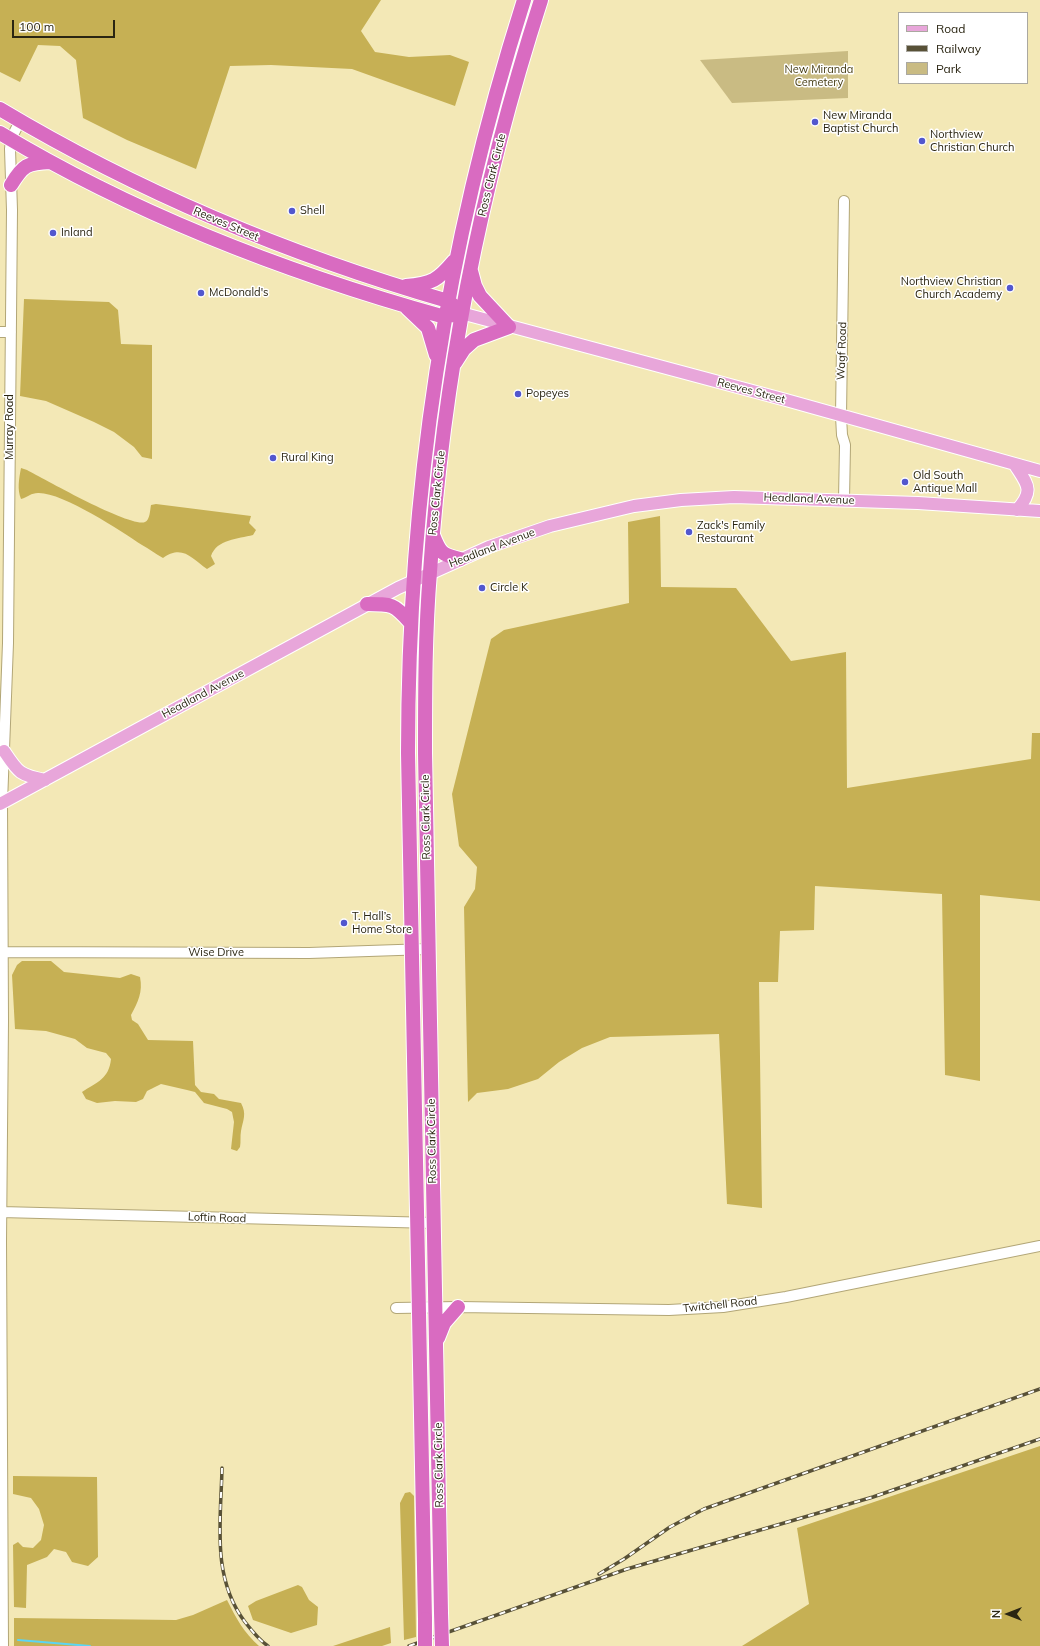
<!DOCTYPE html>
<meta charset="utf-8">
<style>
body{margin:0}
#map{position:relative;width:1040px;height:1646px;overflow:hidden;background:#f3e8b6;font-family:Mulish,sans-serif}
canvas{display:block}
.legend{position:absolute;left:898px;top:12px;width:130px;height:72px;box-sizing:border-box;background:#fff;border:1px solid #aaa8a0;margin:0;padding:5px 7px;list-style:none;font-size:12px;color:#2a2512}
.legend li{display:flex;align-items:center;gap:8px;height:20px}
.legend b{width:20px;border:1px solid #aaa8a0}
.north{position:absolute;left:988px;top:1594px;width:40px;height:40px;-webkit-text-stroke:3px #fff;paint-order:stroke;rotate:270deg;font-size:11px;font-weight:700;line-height:16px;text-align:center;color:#2a2512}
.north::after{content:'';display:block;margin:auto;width:14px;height:18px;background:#2a2512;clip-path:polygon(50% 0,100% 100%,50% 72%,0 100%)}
.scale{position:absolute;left:12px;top:20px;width:103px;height:18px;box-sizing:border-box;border:2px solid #2a2512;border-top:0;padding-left:5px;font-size:12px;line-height:14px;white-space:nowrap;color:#2a2512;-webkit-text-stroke:3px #fff;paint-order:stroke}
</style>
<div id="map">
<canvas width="1040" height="1646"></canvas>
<ul class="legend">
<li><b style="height:5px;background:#e8a6da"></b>Road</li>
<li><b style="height:5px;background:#585137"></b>Railway</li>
<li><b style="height:11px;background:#c9bb83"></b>Park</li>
</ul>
<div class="north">N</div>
<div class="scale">100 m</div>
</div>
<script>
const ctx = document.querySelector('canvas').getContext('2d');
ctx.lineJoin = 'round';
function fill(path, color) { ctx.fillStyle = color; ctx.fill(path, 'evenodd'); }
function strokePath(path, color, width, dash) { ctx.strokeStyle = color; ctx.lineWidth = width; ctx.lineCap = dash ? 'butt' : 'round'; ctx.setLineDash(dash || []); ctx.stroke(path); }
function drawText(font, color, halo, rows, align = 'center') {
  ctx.font = font + ' Mulish,sans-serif'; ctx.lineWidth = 3; ctx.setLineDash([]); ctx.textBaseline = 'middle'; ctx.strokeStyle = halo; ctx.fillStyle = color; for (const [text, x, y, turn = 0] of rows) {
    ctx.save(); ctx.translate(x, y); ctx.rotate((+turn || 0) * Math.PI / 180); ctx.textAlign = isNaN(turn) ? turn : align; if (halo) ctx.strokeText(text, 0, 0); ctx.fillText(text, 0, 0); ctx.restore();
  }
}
const green = new Path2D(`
 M848,51v47l-116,5 -32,-43z`);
const forest = new Path2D(`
 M0,0h381l-20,31 14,21 34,5 41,-2 19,7 -14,44 -103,-37 -81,-4 -41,1 -34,103 -69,-29 -44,-22 -7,-58 -16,-14 -22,-1 -18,37 -20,-10z
 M24,299l85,3 9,8 3,34 31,1v114l-10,-2 -8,-10 -20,-15 -20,-10 -48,-21 -26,-5z
 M21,468l6,2c17,9 104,58 118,52 5,-2 5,-12 6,-17l5,-1 95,12 -2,7 7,7 -3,5c-15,4 -36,4 -42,21l4,8 -8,5c-15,-10 -24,-25 -44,-11 -8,-4 -13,-9 -21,-13 -21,-14 -80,-53 -104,-52 -7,0 -10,4 -17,6 -4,-10 -2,-20 0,-31z
 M660,516l1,71 75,1 55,73 55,-9 1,136 184,-29 1,-26h8v168l-60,-6v186l-35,-6 -3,-181 -127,-8 -1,44 -34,1 -2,51h-19l3,226 -35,-4 -8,-170 -109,3 -28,11 -23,14 -21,17 -30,10 -31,4 -9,9 -4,-195 11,-18 2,-22 -18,-21 -7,-52 39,-155 13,-9 125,-27 -1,-81z
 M22,961h29l13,11 56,6 11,-4 9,3c3,15 -2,25 -9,38l1,5 6,4 10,16 45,1 2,44 6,7 13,2 5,5 22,4c6,11 2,17 0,28 -1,5 0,11 -1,16l-3,4 -6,-2 3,-27 -2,-10 -5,-3 -23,-6 -9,-11 -8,-2 -26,-6 -14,7 -4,8 -7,3 -21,-1 -18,2 -11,-4 -4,-7c15,-10 27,-13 29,-33l-5,-6 -19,-5 -12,-9 -29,-8 -31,-2 -3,-54 5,-10z
 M1040,1446v200h-298l67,-42 -12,-76z
 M13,1476l84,1 1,80 -10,9 -16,-4 -6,-10 -12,-3 -7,8 -20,8 -1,43 -12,-1 -1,-62 5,-3 5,5 10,1 8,-8 3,-15 -5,-16 -8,-11 -18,-4z
 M410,1492l4,4 2,141 -12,3 -4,-137 5,-10z
 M298,1585l4,2 7,13 9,7 -1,18 -26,8 -38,-13 -5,-14 8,-5z
 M227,1600c9,18 17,33 32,46h-245v-28l162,2 17,-5z
 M390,1627l1,16 -9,3h-49z`);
const stream = new Path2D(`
 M18,1640l72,6`);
const minor = new Path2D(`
 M0,332h11
 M844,500l1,-55 -3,-10 -1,-19 3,-215
 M3,952l306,1 119,-4
 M1,1212l433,11
 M396,1308l62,-1 211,3 54,-3 63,-10 254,-51
 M3,1646l-2,-405 2,-220 -1,-218 6,-160 4,-433 -2,-61 1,-10 9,-18`);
const major = new Path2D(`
 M461,313l325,87 254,71
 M1015,465c12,19 20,25 2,45
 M4,751c14,21 15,24 41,29
 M0,804l398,-216 91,-41 61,-21 84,-20 47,-6 53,-3 184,6 122,8`);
const highway = new Path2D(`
 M0,109c142,85 289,146 448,192l6,5
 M0,133c138,83 290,141 445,184l8,-2
 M11,185c12,-20 16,-22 39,-23
 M406,286c26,-2 32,-6 48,-25
 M407,308l21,20 8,27
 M455,363l9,-14 10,-9 35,-13 -29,-31 -5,-10 -4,-15
 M433,535c7,18 9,20 27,24
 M367,604c25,0 27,0 43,18
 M438,1338l6,-15 14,-16
 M441,1613l-16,-860c0,-60 0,-121 5,-181 13,-194 51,-387 111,-572
 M425,1619l-17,-866c0,-259 37,-505 116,-753`);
const rail = new Path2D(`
 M222,1468c-1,53 -11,109 23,154 7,9 14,18 23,24
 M599,1574l25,-15 46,-32 34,-18 336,-120
 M409,1646l218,-77 246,-72 167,-58`);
const highwayBridge = new Path2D(`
 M441,1613l1,33
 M425,1619v27`);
const markers = [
 [815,122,4,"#5257ce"],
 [922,141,4,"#5257ce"],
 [292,211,4,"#5257ce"],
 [53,233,4,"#5257ce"],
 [1010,288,4,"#5257ce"],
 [201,293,4,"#5257ce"],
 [518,394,4,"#5257ce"],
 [273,458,4,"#5257ce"],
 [905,482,4,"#5257ce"],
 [689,532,4,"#5257ce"],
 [482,588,4,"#5257ce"],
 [344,923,4,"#5257ce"]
];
const parkNames = [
 ["New Miranda",819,70],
 ["Cemetery",819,83]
];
const poiNames = [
 ["New Miranda",823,116],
 ["Baptist Church",823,129],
 ["Northview",930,135],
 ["Christian Church",930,148],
 ["Shell",300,211],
 ["Inland",61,233],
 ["Northview Christian",1002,282,"right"],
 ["Church Academy",1002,295,"right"],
 ["McDonald's",209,293],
 ["Popeyes",526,394],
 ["Rural King",281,458],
 ["Old South",913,476],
 ["Antique Mall",913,489],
 ["Zack's Family",697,526],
 ["Restaurant",697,539],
 ["Circle K",490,588],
 ["T. Hall’s",352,917],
 ["Home Store",352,930]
];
const streetNames = [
 ["Ross Clark Circle",492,175,-76],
 ["Reeves Street",226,224,23],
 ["Wagf Road",842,351,-88],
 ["Reeves Street",751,391,15],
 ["Murray Road",10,427,-90],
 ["Ross Clark Circle",437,493,-84],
 ["Headland Avenue",809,499,2],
 ["Headland Avenue",492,548,-21],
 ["Headland Avenue",203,694,-28],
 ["Ross Clark Circle",426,817,-91],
 ["Wise Drive",216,953],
 ["Ross Clark Circle",432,1141,-91],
 ["Loftin Road",217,1218,2],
 ["Twitchell Road",720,1305,-6],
 ["Ross Clark Circle",439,1465,-91]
];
fill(green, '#c9bb83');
fill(forest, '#c6b054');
strokePath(stream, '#5bd5f3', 2);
strokePath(minor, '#b2a677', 12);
strokePath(major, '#fff', 14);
strokePath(highway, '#fff', 16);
strokePath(minor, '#fff', 10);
strokePath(major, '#e8a6da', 12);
strokePath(highway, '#d96bc1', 14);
strokePath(rail, '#585137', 3.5);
strokePath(rail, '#fff', 2, [6]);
strokePath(highwayBridge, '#fff', 16, []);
strokePath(highwayBridge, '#d96bc1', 14);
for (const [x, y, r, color] of markers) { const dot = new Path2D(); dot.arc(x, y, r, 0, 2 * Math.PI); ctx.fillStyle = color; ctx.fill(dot); strokePath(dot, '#fff', 1.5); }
drawText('11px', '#473e16', '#fff', parkNames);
drawText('11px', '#2a2512', '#fff', poiNames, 'left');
drawText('11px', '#2a2512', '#fff', streetNames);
</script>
